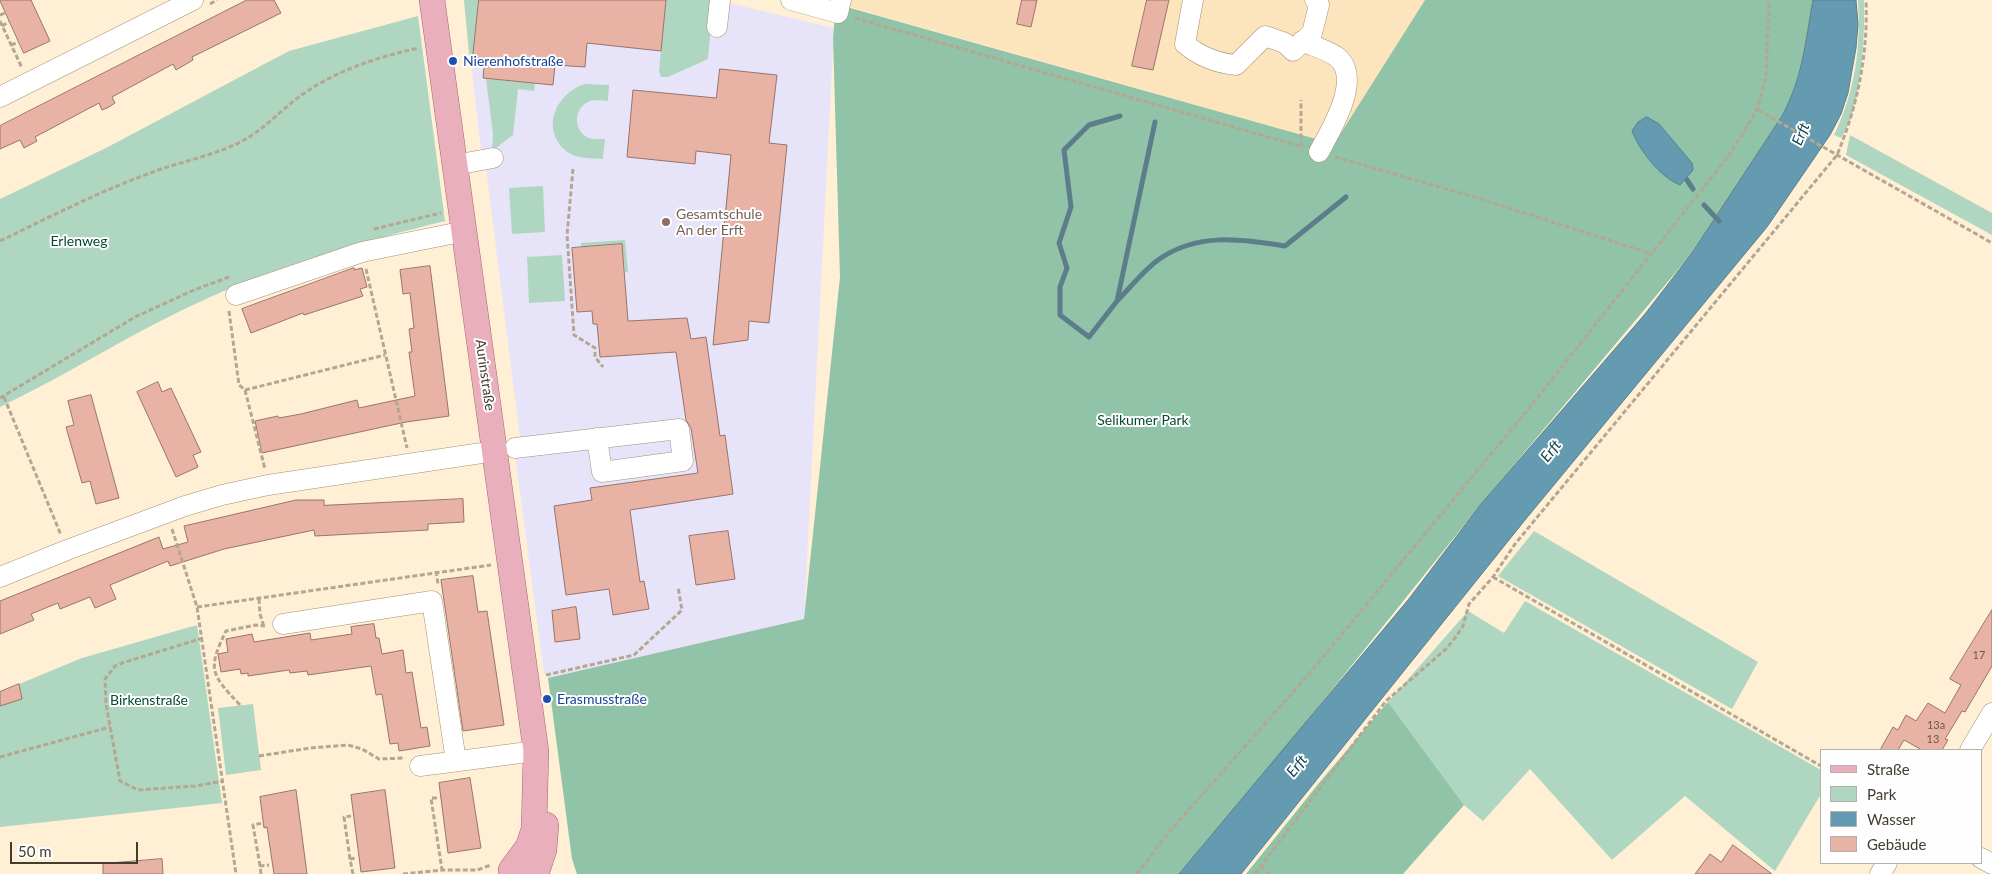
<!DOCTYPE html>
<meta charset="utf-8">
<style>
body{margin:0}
#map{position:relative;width:1992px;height:874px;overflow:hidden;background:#ffefd5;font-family:Lato,sans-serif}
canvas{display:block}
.legend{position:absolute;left:1820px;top:749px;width:162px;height:115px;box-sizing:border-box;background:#fefefe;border:1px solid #b4b0ab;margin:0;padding:6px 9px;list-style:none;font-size:15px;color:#443c2f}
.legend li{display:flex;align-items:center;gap:10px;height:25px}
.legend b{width:25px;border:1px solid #b4b0ab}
.scale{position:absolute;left:10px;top:842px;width:128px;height:22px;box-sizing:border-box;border:2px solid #443c2f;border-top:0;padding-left:6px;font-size:15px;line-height:18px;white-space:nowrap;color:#443c2f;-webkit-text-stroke:4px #fefefe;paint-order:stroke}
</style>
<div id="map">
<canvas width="1992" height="874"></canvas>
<ul class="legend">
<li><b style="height:6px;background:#eaafbc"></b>Straße</li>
<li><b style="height:14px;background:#afd6c1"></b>Park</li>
<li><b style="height:14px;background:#659bb1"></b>Wasser</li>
<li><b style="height:14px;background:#e8b2a4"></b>Gebäude</li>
</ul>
<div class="scale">50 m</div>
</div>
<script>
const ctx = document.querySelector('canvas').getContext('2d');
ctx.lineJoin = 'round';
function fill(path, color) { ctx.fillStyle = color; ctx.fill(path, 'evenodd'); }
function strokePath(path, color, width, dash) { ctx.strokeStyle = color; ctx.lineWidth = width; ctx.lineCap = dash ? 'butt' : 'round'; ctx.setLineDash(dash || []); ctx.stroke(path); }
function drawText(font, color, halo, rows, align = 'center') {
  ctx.font = font + ' Lato,sans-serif'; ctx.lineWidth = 4; ctx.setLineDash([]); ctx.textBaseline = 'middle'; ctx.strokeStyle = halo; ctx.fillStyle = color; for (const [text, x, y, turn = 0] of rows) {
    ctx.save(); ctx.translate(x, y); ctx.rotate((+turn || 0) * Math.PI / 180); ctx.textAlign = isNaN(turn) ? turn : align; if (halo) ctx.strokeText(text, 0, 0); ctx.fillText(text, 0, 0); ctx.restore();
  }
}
const built = new Path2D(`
 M825,0h600l-91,144z`);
const education = new Path2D(`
 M464,0h252l118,28 -30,591 -256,59 -1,-5 -3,1 -31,-235 7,-1 -34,-270 -5,-18z`);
const green = new Path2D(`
 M464,0h15l-6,57 -3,7z
 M666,0h47l-5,59 -40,18h-7l-2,-6z
 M1858,0h6c1,36 -2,108 -23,138l-7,-3c21,-43 27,-87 24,-135z
 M418,16l27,205c-81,20 -161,43 -237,77 -72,32 -137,75 -208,109v-208l106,-51 183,-97z
 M486,79l49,4 -1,8 -16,-2 -5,46 -21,16 1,-17z
 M585,84l24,1 -1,16c-6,0 -15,-2 -20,1 -13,6 -15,25 -3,34 5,4 13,3 20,3l-2,20c-11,-1 -25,0 -34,-6 -30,-21 -14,-60 16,-69z
 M1850,135l142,78v22l-146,-80z
 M543,186l2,46 -33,2 -3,-46z
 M625,240l3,32h-3l-3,-28 -41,3v-4z
 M562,255l3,46 -36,2 -2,-46z
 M1534,531l224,131 -26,47 -234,-133z
 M1525,601l296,169v24l-46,77 -90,-75 -73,64 -82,-91 -47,52 -19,-16 -76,-103 80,-91 36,22z
 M197,625l25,178 -222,24v-135l82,-34z
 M253,704l8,66 -35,5 -8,-67z`);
const forest = new Path2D(`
 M1425,0h388c-8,43 -10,77 -31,116l-90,137 -211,251 -206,257 -96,113h-602l-5,-15 -24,-181 256,-59 36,-342 -7,-239 3,-34 498,140z
 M1388,702l76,103 -61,69h-157l73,-91z`);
const water = new Path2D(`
 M1813,0h43l2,24 -2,24 -8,45 -7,21 -11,21 -63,92 -242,293 -284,354h-62l229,-274 73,-96 164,-190 47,-61 90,-137c21,-39 23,-73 31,-116z
 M1647,117l12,7 33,39 1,7 -13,15c-20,-8 -40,-34 -48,-54l6,-9z`);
const stream = new Path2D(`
 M1120,116l-31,9 -25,25 7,57 -12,36 8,25 -7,19v28l29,22 28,-36 38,-179
 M1687,180l6,9
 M1704,205l15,16
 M1117,301c13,-13 26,-30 41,-41 39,-28 84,-21 127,-14l61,-49`);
const building = new Path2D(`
 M0,0h31l19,41 -26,12z
 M247,0h27l7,13 -89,44 1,3 -17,10 -3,-6 -61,33 3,6 -6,4 -7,3 -3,-7 -64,34 2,4 -13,7 -4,-8 -20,9v-23z
 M479,0h187l-5,51 -74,-8 -2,24 -30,-2 -2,20 -70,-7 2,-20 -12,-1z
 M1022,0h15l-6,27 -14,-3z
 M1147,0h22l-16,70 -21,-4z
 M720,69l57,6 -8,68 18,2 -18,178 -20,-2 -1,19 -35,5 18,-190 -35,-4 -1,13 -68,-7 6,-67 83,8z
 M622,244l6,77 59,-3 4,21 15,-2 14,99 5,-1 8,59 -103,16 10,72 4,-1 5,28 -36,6 -4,-26 -43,6 -12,-89 38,-6 -2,-12 108,-15 -7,-45 -5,-8 -10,-68 -76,5 -3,-33h-4l-1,-13 -15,1 -5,-64z
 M430,266l19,150 -43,6 -144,31 -7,-32 23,-5 1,2 22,-4 56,-14 2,8 56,-12 -6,-44h3l-3,-23 5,-1 -4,-35 -7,1 -3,-24z
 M354,268v2l8,-2 5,19 -7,2 3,7 -59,19 -1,-2 -52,20 -9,-24z
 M158,382l4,10 9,-4 30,64 -8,3 5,12 -22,10 -39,-85z
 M91,395l28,103 -23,6 -6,-23 -8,2 -16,-56 8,-2 -6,-24z
 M463,499l1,23 -36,2v6l-113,6 -1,-6 -90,19 -54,17 -2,-5 -58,24 6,14 -21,9 -5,-11 -30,12 -2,-6 -27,11 3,6 -34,14v-33l159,-64 4,12 25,-7 -4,-16 112,-26h28v5z
 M728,531l7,48 -39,6 -7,-49z
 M473,576l5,36 9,-1 17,114 -41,6 -22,-151z
 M576,607l4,32 -25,3 -3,-31z
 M1992,610v56l-27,46 -3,-1 -17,28 3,1 -6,10h-20l-18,-10 -6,10h-18l13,-23 5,3 8,-15 10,6 12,-18 17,10 16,-28 -11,-6z
 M374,624l2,14h3l3,16 21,-4 3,23 6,-1 9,56 6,-1 3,19 -31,5 -1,-8 -8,1 -8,-50 -6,1 -5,-29 -63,9 -1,-4 -17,2 -1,-3 -41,6v-3l-7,1 -1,-5 -19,3 -3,-18 10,-2 -2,-13 26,-5 2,8 56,-9 1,7 41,-6 -1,-7z
 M19,684l3,15 -22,7v-14z
 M470,778l11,70 -33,5 -9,-70z
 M296,790l11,84h-33l-7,-47 -3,1 -4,-31z
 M385,790l10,78 -34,4 -10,-77z
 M1733,845l39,29h-77l15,-20 11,8z
 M162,859l1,15h-60v-10z`);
const path = new Path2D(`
 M210,4l7,-4
 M0,15l5,-2
 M855,18l448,129
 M0,21l22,47
 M2,26l7,-4
 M11,45l8,-3
 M1758,110l234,133
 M1301,146v-46
 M1335,157l143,41 174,56
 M573,169l-6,66 7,100 21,13v9l8,10
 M374,229l67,-16
 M0,241c50,-24 100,-50 153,-69 29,-11 61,-16 89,-31 25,-13 43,-36 67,-51 32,-21 72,-34 110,-42
 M366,269l41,179
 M229,311l10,74 6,5 20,79
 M245,390l140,-35
 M4,397l57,138
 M0,398l135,-81 59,-27 35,-13
 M172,529l25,78 39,267
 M436,571l2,13
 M1493,577l328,189
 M259,599l1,15 4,13
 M197,607l294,-42
 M203,638l-81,25 -7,3 -10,13 1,25 14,77 18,9 57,-4 28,-5
 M546,675l88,-20 48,-45 -4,-23
 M240,705c-29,-31 -33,-35 -14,-74l30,-6 9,1
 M259,756l51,-8 38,-3 14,4 17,10 26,-1
 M0,757l110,-30
 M437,798h-6l11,72
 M350,859l-6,-42 7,-1
 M260,866l-7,-41 10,-2
 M1261,866l7,8
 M261,874l-1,-8 9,-1
 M353,874l-3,-15 7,-1
 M403,874l39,-4h35l14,-5
 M1137,874l33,-43 138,-156 227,-274 195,-247 27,-44 9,-32 3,-78
 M1255,874l131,-173 60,-52 9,-11 8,-12 6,-22 24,-27 22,-33 322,-389c21,-50 31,-101 29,-155`);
const minor = new Path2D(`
 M791,0l47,13 3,-13
 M1193,0l-8,44c14,12 32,19 51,21l29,-29 20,7 8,8 19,-18 7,-28 -4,-5
 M717,27l3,-27
 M1302,41c10,5 26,9 35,16 26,21 -6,73 -18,95
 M0,97l193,-97
 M455,165l38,-7
 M236,295l126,-43 103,-21
 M515,448l164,-19 4,32 -81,11 -5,-34
 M0,577l67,-27 118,-44 37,-11 46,-10 227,-34
 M283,624l149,-23 24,160
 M1970,750l22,-37
 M420,766l116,-15
 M1981,858l11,6
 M1880,874l7,-11`);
const major = new Path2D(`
 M432,0l104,751 -2,78 -6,18 -17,23
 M536,874l8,-24 2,-25`);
const markers = [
 [453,61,5,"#1a4fb4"],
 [666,222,5,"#8d6e63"],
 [547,699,5,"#1a4fb4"]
];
const numberNames = [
 ["17",1979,655],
 ["13a",1936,725],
 ["13",1933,739]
];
const transitNames = [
 ["Nierenhofstraße",463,61],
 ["Erasmusstraße",557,699]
];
const educationNames = [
 ["Gesamtschule",676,214],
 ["An der Erft",676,230]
];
const parkNames = [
 ["Erlenweg",79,241],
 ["Selikumer Park",1143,420],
 ["Birkenstraße",149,700]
];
const streetNames = [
 ["Aurinstraße",485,375,82]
];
const waterNames = [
 ["Erft",1801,134,-67],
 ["Erft",1551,451,-51],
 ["Erft",1297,766,-51]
];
fill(built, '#fce5bd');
fill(education, '#e7e4fa');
fill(green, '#afd6c1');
fill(forest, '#90c3a8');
fill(water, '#659bb1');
strokePath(water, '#5b7e8a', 1);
strokePath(stream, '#5b7e8a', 5);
fill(building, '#e8b2a4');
strokePath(building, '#98756b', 1);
strokePath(minor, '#a29172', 21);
strokePath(major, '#a7646d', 26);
strokePath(path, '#b4a792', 3, [5, 2.5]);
strokePath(minor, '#fff', 20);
strokePath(major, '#eaafbc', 25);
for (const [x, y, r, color] of markers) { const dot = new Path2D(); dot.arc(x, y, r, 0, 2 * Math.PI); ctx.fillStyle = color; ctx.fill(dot); strokePath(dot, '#fefefe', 2); }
drawText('11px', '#6d5a4c', null, numberNames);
drawText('14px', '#164399', '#fefefe', transitNames, 'left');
drawText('14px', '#785e54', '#fefefe', educationNames, 'left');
drawText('14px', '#054a30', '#fefefe', parkNames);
drawText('14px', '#443c2f', '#fefefe', streetNames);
drawText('italic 15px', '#0e3f50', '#fefefe', waterNames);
</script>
